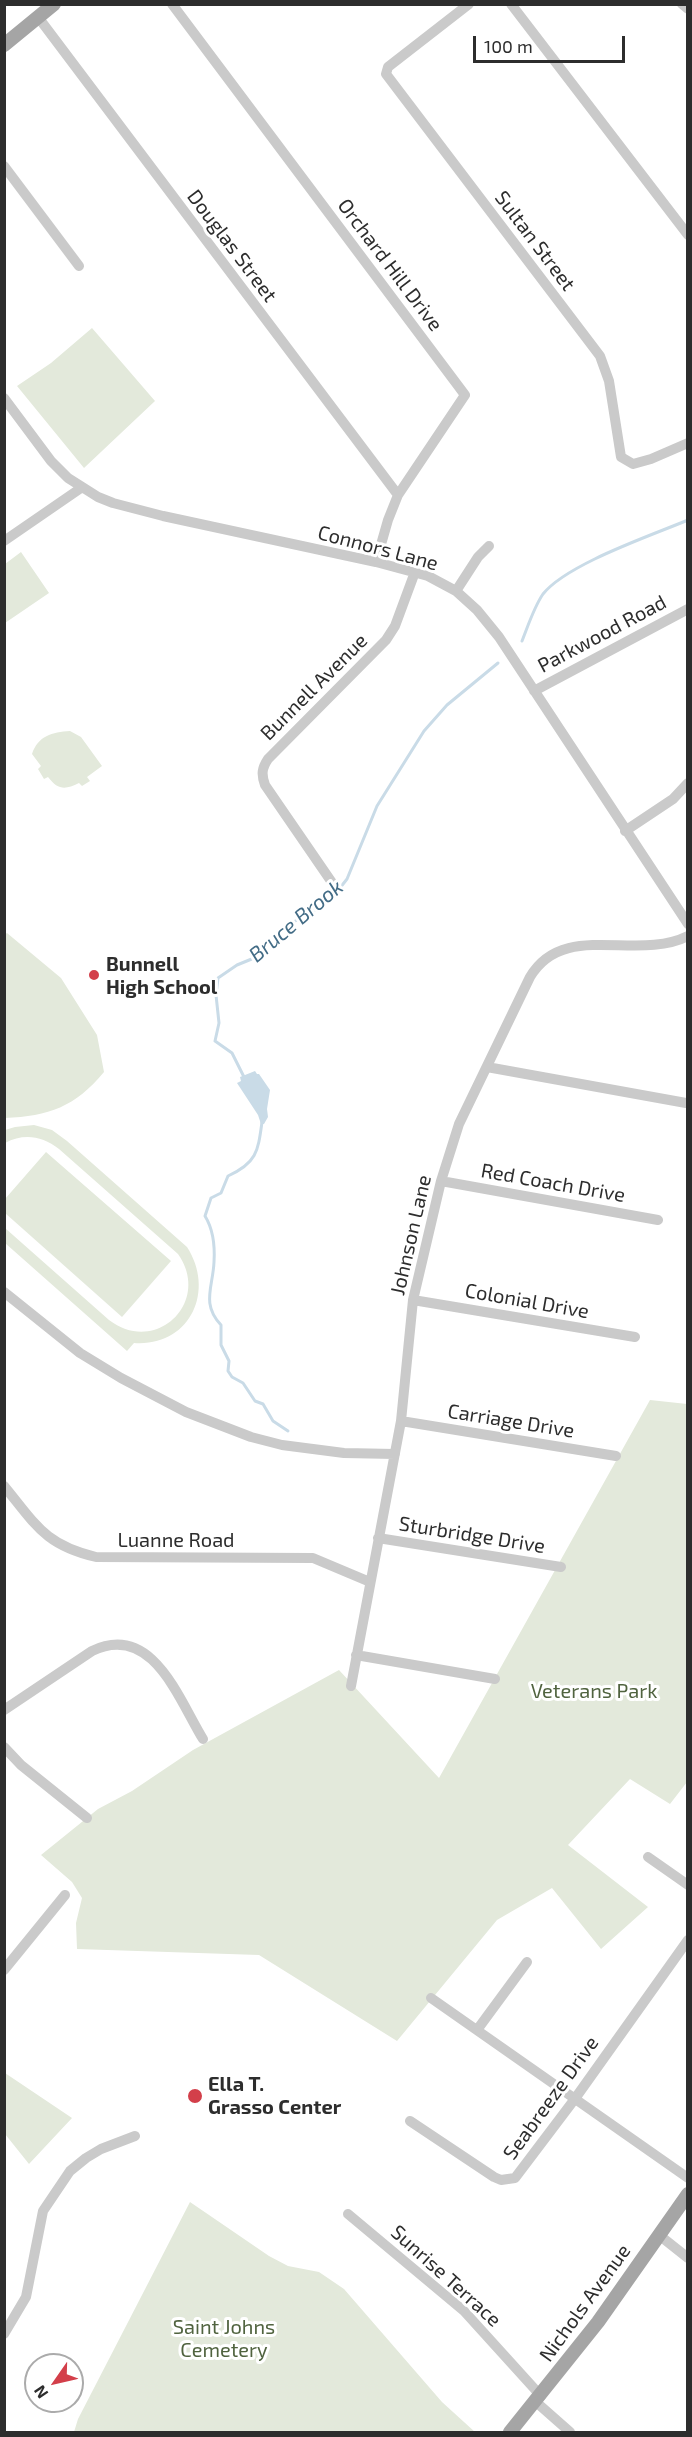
<!DOCTYPE html>
<style>
body{margin:0}
#map{position:relative;width:692px;height:2437px;overflow:hidden;background:#fff;font-family:"Exo 2",sans-serif}
canvas{display:block}
.frame{position:absolute;inset:0;border:6px solid #2d2d2d;pointer-events:none}
.north{position:absolute;left:24px;top:2353px;width:60px;height:60px;box-sizing:border-box;background:#fff;border:2px solid #ababab;border-radius:50%;rotate:236deg;font-size:16px;font-weight:700;line-height:24px;text-align:center;color:#2d2d2d}
.north::after{content:'';display:block;margin:auto;width:21px;height:27px;background:#d33f4a;clip-path:polygon(50% 0,100% 100%,50% 72%,0 100%)}
.scale{position:absolute;left:473px;top:36px;width:152px;height:27px;box-sizing:border-box;border:3px solid #2d2d2d;border-top:0;padding-left:8px;font-size:18px;line-height:21px;white-space:nowrap;color:#2d2d2d;-webkit-text-stroke:4px #fff;paint-order:stroke}
</style>
<div id="map">
<canvas width="692" height="2437"></canvas>
<div class="frame"></div>
<div class="north">N</div>
<div class="scale">100 m</div>
</div>
<script>
const ctx = document.querySelector('canvas').getContext('2d');
ctx.lineJoin = 'round';
function fill(path, color) { ctx.fillStyle = color; ctx.fill(path, 'evenodd'); }
function strokePath(path, color, width, dash) { ctx.strokeStyle = color; ctx.lineWidth = width; ctx.lineCap = dash ? 'butt' : 'round'; ctx.setLineDash(dash || []); ctx.stroke(path); }
function drawText(font, color, halo, rows, align = 'center') {
  ctx.font = font + ' "Exo 2",sans-serif'; ctx.lineWidth = 6; ctx.setLineDash([]); ctx.textBaseline = 'middle'; ctx.strokeStyle = halo; ctx.fillStyle = color; for (const [text, x, y, turn = 0] of rows) {
    ctx.save(); ctx.translate(x, y); ctx.rotate((+turn || 0) * Math.PI / 180); ctx.textAlign = isNaN(turn) ? turn : align; if (halo) ctx.strokeText(text, 0, 0); ctx.fillText(text, 0, 0); ctx.restore();
  }
}
const green = new Path2D(`
 M92,328l63,73 -71,67 -67,-82 34,-23z
 M21,552l28,41 -44,30v-59z
 M70,731l11,6 21,29 -15,11 3,4 -8,5 -3,-3c-14,7 -21,7 -31,-6l-4,2 -6,-10 3,-3 -9,-12c6,-18 20,-22 38,-23z
 M7,933l54,45 36,57 7,37c-29,35 -55,44 -99,46l-1,-183z
 M34,1125l18,5 15,11 120,106c29,45 2,100 -53,96l-7,8 -122,-108v-15l104,92c47,36 103,-18 69,-66l-119,-105c-17,-13 -35,-16 -54,-6v-13l10,-3z
 M46,1152l125,109 -49,56 -117,-104v-14z
 M650,1400l37,4v378l-17,22 -40,-25 -62,66 80,62 -47,42 -49,-61 -55,32 -100,121 -138,-86 -182,-6 -1,-26 6,-25 -10,-16 -31,-27 57,-46 34,-18 61,-41 146,-80 100,108z
 M5,2073l67,45 -43,46 -24,-30z
 M190,2202l79,54 19,10 31,6 25,17 98,113 33,30h-401l4,-13z`);
const water = new Path2D(`
 M255,1071l2,3h2l11,16 -3,19 1,8 -4,7h-3l-3,-9 -21,-32 4,-2 -1,-4z`);
const stream = new Path2D(`
 M522,641c6,-15 12,-34 21,-47 24,-30 107,-58 145,-74
 M245,1079l-13,-26 -17,-12 4,-18 -3,-28 2,-17 19,-13 22,-9 8,-13 20,-18 23,-11 26,-21 11,-14 30,-73 47,-75 23,-26 51,-42
 M262,1122c-4,29 -5,41 -34,54l-7,17 -10,5 -6,18c8,13 10,30 9,46 -1,25 -13,42 7,63v20l8,16 -1,10 4,6 11,6 12,18 8,3 10,17 15,10`);
const minor = new Path2D(`
 M172,4l293,391 -67,100 -10,25 -12,42
 M469,4l-81,63 -2,7 214,282 9,25 12,76 12,7 18,-5 37,-16
 M511,4l177,231
 M682,4l6,5
 M38,17l360,478
 M4,166l75,100
 M4,398l47,63 17,17 30,19 15,6 50,13 213,46 52,14 28,15 21,19 22,27 189,287
 M4,541l77,-53
 M456,591l22,-34 11,-11
 M534,691l154,-82
 M625,831l48,-32 15,-16
 M333,884l-68,-99c-4,-11 -3,-17 3,-26l118,-119 9,-14 20,-54
 M487,1067l199,36
 M441,1181l217,39
 M4,1292l76,61 41,25 65,34 65,25 31,8 62,8 51,1
 M413,1300l222,37
 M401,1421l215,35
 M4,1486c32,39 41,59 92,71l217,1 57,24
 M378,1538l183,29
 M356,1655l139,24
 M351,1686l50,-265 12,-121 28,-119 18,-57 71,-147c34,-57 106,-15 158,-41
 M4,1710l88,-59c60,-29 86,47 111,88
 M4,1747l17,18 66,53
 M648,1857l40,28
 M4,1970l61,-75
 M431,1998l257,180
 M477,2030l50,-68
 M410,2121l84,56 7,3 14,-2 59,-78 114,-160
 M348,2214l116,97 77,85
 M659,2235l29,23
 M4,2334l22,-37 17,-86 27,-40 16,-13 15,-9 34,-13
 M536,2402l34,30`);
const major = new Path2D(`
 M4,45l50,-41
 M510,2432l88,-110 90,-128`);
const markers = [
 [94,975,6,"#d33f4a"],
 [195,2096,8,"#d33f4a"]
];
const streetNames = [
 ["Sultan Street",535,241,53],
 ["Douglas Street",232,246,53],
 ["Orchard Hill Drive",390,265,53],
 ["Connors Lane",378,548,15],
 ["Parkwood Road",602,634,-28],
 ["Bunnell Avenue",314,687,-45],
 ["Red Coach Drive",553,1183,10],
 ["Johnson Lane",411,1235,-77],
 ["Colonial Drive",527,1301,10],
 ["Carriage Drive",511,1421,9],
 ["Sturbridge Drive",472,1535,9],
 ["Luanne Road",176,1540],
 ["Seabreeze Drive",551,2098,-54],
 ["Sunrise Terrace",446,2276,42],
 ["Nichols Avenue",585,2303,-54]
];
const poiNames = [
 ["Bunnell",106,964],
 ["High School",106,987],
 ["Ella T.",208,2084],
 ["Grasso Center",208,2107]
];
const parkNames = [
 ["Veterans Park",594,1691],
 ["Saint Johns",224,2327],
 ["Cemetery",224,2350]
];
const waterNames = [
 ["Bruce Brook",296,921,-40]
];
fill(green, '#e3e9db');
fill(water, '#c9dbe7');
strokePath(stream, '#c9dbe7', 3);
strokePath(minor, '#cacaca', 10);
strokePath(major, '#a5a5a5', 14);
for (const [x, y, r, color] of markers) { const dot = new Path2D(); dot.arc(x, y, r, 0, 2 * Math.PI); ctx.fillStyle = color; ctx.fill(dot); strokePath(dot, '#fff', 2); }
drawText('20px', '#2d2d2d', '#fff', streetNames);
drawText('bold 20px', '#2d2d2d', '#fff', poiNames, 'left');
drawText('20px', '#50633f', '#fff', parkNames);
drawText('italic 21px', '#436c86', '#fff', waterNames);
</script>
